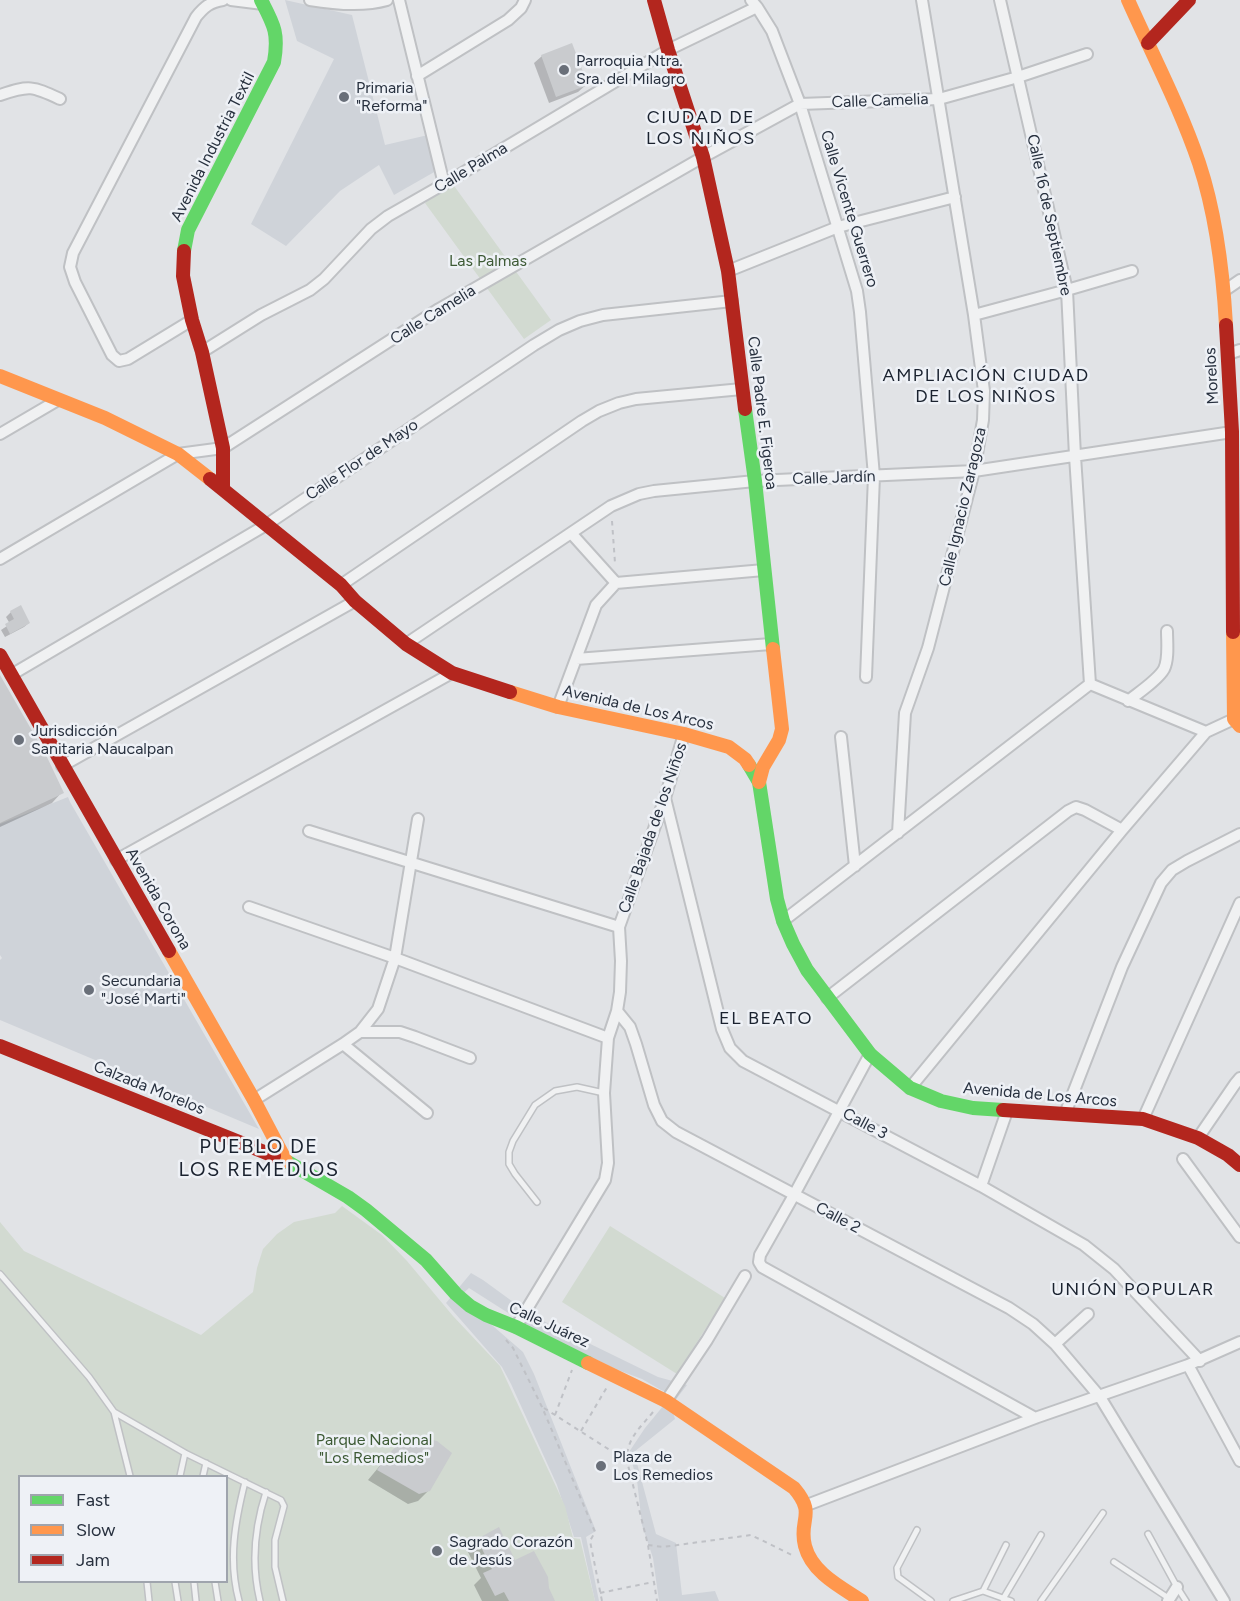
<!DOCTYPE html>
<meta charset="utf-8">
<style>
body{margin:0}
#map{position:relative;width:1240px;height:1601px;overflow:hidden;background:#e1e3e6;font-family:Figtree,sans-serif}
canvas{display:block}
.legend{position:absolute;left:18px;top:1475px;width:210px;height:108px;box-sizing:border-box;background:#eef1f6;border:2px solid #9fa4ad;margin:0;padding:8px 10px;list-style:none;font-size:18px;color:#28313f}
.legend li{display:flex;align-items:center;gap:12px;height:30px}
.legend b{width:30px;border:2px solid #9fa4ad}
</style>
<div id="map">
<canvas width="1240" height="1601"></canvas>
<ul class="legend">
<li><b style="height:8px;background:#63d668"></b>Fast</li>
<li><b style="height:8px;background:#ff974d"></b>Slow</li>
<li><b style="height:8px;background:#b3261e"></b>Jam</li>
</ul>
</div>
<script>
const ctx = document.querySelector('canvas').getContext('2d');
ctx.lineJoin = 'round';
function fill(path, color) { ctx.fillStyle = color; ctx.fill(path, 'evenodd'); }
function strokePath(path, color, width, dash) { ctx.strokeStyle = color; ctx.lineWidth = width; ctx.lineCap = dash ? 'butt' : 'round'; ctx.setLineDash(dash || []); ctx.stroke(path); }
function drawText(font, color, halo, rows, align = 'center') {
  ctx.font = font + ' Figtree,sans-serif'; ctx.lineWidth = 5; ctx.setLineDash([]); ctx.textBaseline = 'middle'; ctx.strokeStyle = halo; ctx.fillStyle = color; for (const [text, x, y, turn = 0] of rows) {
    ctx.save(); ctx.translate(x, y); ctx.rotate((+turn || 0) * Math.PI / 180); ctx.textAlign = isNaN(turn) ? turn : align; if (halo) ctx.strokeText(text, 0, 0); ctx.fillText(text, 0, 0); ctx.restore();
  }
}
const built = new Path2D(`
 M285,0l67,15 33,130 43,-10 8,36 -42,24 -15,-30 -39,26 -54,55 -35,-22 83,-165 -37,-18z
 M68,797l2,5 189,327 -259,-109v-60l2,-2 -2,-3v-131z
 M471,1273l12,7 48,35 127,62 29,8 -16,21 4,13 -41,33 22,82 20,9 6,52 33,-4 4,10h-60l-6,-43 -11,-33 -5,-45 -8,-28 16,-24 28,-34 -12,-4 -19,-11 -24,-9 -80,-38 -69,-44 -13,12 37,26 30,26 11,22 62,157 -10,6 13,64h-4l-14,-64h-7l-17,-52 -46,-101 -9,-17 -56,-64z`);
const green = new Path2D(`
 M452,183l99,137 -27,19 -99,-136z
 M342,1206l40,29 25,26 46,55 47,50 65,140 8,32 7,1 15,62h-595v-379l24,29 177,84 52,-43 4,-24 6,-19 14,-15 17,-12 41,-9zM20,1476h206v106h-206z
 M610,1226l115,72 -48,76 -115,-72z`);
const shadow = new Path2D(`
 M542,56l44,29 -8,7 -29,11 -15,-40z
 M11,612l18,11 -5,4 -19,10 -4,-7 9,-6 -4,-7z
 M0,678l62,114 -10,11 -52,24z
 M383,1462l46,28 -11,11 -10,3 -40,-24z
 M498,1529l17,33 32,26 7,13h-72l-8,-16 7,-7 -14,-28 10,-10z`);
const building = new Path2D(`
 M572,43l16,42 -32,12 -15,-42z
 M21,605l9,18 -20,11 -5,-10 9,-5 -4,-8z
 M0,675l46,80 18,38 -64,30z
 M422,1437l15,4 15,12 -22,38 -11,3 -42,-24 11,-15 12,-13z
 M499,1527l16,33 19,-9 14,26 1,11 6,13h-46l-5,-9 -9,4 -12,-23 9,-4 -15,-30z`);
const path = new Path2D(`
 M612,521l3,42
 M506,1340l7,8 29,59 53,125 -5,9 12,60
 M544,1408l83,53
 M653,1412c-13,16 -27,27 -26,49l21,84 9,56
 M555,1415l17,-45
 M581,1431l26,-44
 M648,1545l15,2 88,-12 41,20
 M600,1593l53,-11`);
const lane = new Path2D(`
 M537,1202l-22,-28 -6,-10v-12l4,-11 22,-36 20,-14 22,-4 27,6
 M0,1274l89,103 25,35 16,64
 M114,1412l71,41 96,47 3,6 -9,34v27l8,34
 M180,1476l5,-23
 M203,1476l3,-13
 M917,1530l-20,38 1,9 33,24
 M1148,1534l29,53 9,14
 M1114,1562l56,37
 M147,1582l2,19
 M175,1582l3,19
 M194,1582l2,19
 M215,1582l3,19
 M983,1591l23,-46
 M1003,1599l38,-64
 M239,1601c-11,-41 -4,-79 6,-119
 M260,1601c-9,-37 -6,-72 6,-109
 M953,1601l30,-10 28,10
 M1041,1601l62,-88`);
const street = new Path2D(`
 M231,0l32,4
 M310,0c24,4 53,7 77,0
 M399,0l45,184
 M751,0l6,7 15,24 28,73 57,187 3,21 14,164 -8,201
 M1000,0l67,290 8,166 15,228
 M417,76l91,-56 13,-12 4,-8
 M0,95c30,-10 32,-9 60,4
 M728,271l110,-44 117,-30
 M1224,291l16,-11
 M974,315l93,-25 65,-19
 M192,320l-64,39 -9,2 -7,-6 -37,-73 -5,-15 3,-14 123,-236c8,-10 14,-15 27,-17
 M202,352l59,-37 49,-25 14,-11 47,-50 17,-13 56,-32 224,-134 89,-43
 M1228,354l12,-4
 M0,434l58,-34
 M571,533l45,50
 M0,559l178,-105 45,-6 216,-139 264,-152 97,-53 139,-5 79,-22 69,-23
 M616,583l148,-13
 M341,585l241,-164 17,-10 20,-8 17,-4 106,-10
 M406,644l205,-138 28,-12 15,-3 101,-10 219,-10 258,-39
 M576,659l195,-15
 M11,675l255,-150 268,-180 25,-15 21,-9 23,-6 129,-14
 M1090,684l116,48
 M1128,701c10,-8 30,-21 36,-32 5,-10 3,-27 3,-38
 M558,707l38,-102 20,-22
 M841,737l14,129
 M62,766l293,-165
 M665,798l57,231 8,19 13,13 238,125 103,59 30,24 86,92
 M309,831l310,96
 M898,833l7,-120 23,-65 46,-177 9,-51 1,-29 -10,-76 -52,-315
 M116,860l336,-187
 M249,907l146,51 213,80
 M783,921l307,-237
 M827,998l241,-187 8,-4 9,3 37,20
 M617,1011l13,16 6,17 18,61 8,16 14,11 333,176 24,16 22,20 45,53 124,204
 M360,1032h40l15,5 55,21
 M343,1044l84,69
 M870,1054l-76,141 -34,60 -1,7 3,5 273,151
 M910,1088l212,-258 84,-98 28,-13
 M254,1100l89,-56 17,-12 18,-23 17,-51 23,-139
 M1065,1114l57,-147 39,-84 11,-13 15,-9 53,-27
 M1143,1119l97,-216
 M1198,1138l37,-54 5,-6
 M1183,1159l57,78
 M981,1186l26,-75
 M516,1327l89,-147 3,-17 -4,-70 4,-55 9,-27 3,-19 1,-31 -2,-34 46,-129 19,-64
 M1055,1344l33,-30
 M1188,1365l52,96
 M666,1401l41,-61 38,-64
 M807,1505l228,-87 153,-53 52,-23
 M1168,1601l9,-14`);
const fast = new Path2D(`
 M184,251l4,-21 86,-168c5,-29 0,-37 -13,-62
 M745,409l10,72 18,168
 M749,765l10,17 18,117 6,22 10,23 14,26 63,84 40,34 31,13 32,7 30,2
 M274,1156l12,5 62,36 18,13 60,50 30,34 14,12 16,9 30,12 72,36`);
const slow = new Path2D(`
 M1128,0c24,54 52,107 71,163 17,51 24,109 27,162
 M0,376l105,42 73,36 32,25
 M1233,632l1,87 6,7
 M510,692l48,15 126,27 45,13 16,12 4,6
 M759,782l4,-15 16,-27 3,-11 -9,-80
 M169,951l85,149 32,61
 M588,1363l78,38 128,87c23,27 4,31 11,58 7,27 36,41 57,55`);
const jam = new Path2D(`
 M654,0l14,50 35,107 25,114 17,138
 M1148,43l41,-43
 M184,251l-1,25 9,44 10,32 21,96v41
 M1226,325l6,107 1,200
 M210,479l131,106 14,16 51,43 46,29 58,19
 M0,655l169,296
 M0,1046l274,110
 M1003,1110l140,9 55,19 30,17 12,10`);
const markers = [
 [564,70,6,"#696f79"],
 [344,97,6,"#696f79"],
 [19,740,6,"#696f79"],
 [89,990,6,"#696f79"],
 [601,1466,6,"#696f79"],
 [437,1551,6,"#696f79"]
];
const poiNames = [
 ["Parroquia Ntra.",576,61],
 ["Sra. del Milagro",576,79],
 ["Primaria",356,88],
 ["\"Reforma\"",356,106],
 ["Jurisdicción",31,731],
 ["Sanitaria Naucalpan",31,749],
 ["Secundaria",101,981],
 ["\"José Marti\"",101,999],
 ["Plaza de",613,1457],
 ["Los Remedios",613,1475],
 ["Sagrado Corazón",449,1542],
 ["de Jesús",449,1560]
];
const streetNames = [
 ["Calle Camelia",880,101,-2],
 ["Avenida Industria Textil",213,147,-63],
 ["Calle Palma",471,168,-31],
 ["Calle Vicente Guerrero",849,209,73],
 ["Calle 16 de Septiembre",1049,215,78],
 ["Calle Camelia",433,315,-32],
 ["Morelos",1212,376,-93],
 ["Calle Padre E. Figeroa",762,413,83],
 ["Calle Flor de Mayo",362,460,-34],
 ["Calle Jardín",834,478,-2],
 ["Calle Ignacio Zaragoza",963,507,-77],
 ["Avenida de Los Arcos",638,708,13],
 ["Calle Bajada de los Niños",653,828,-71],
 ["Avenida Corona",158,899,60],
 ["Calzada Morelos",149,1088,22],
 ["Avenida de Los Arcos",1040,1095,5],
 ["Calle 3",865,1124,28],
 ["Calle 2",838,1218,28],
 ["Calle Juárez",549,1325,25]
];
const parkNames = [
 ["Las Palmas",488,261],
 ["Parque Nacional",374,1440],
 ["\"Los Remedios\"",374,1458]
];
const neighbourhoodNames = [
 ["CIUDAD DE",701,118],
 ["LOS NIÑOS",701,139],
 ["AMPLIACIÓN CIUDAD",986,376],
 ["DE LOS NIÑOS",986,397],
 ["EL BEATO",766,1019],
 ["UNIÓN POPULAR",1133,1290]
];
const quarterNames = [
 ["PUEBLO DE",259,1147],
 ["LOS REMEDIOS",259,1170]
];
fill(built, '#cfd3d9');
fill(green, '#d2dad1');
fill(shadow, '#0003');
fill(building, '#c9cbce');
strokePath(lane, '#bfc1c4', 8);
strokePath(street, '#bfc1c4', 14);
strokePath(path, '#bfc1c6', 2, [4.5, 4.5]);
strokePath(lane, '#f0f1f2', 5);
strokePath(street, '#f0f1f2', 10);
strokePath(fast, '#63d668', 14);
strokePath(slow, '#ff974d', 14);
strokePath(jam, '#b3261e', 14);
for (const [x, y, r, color] of markers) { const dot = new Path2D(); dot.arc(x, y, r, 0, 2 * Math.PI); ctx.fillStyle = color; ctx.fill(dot); strokePath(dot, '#eef1f6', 2); }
drawText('16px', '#28313f', '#eef1f6', poiNames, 'left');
drawText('16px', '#28313f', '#eef1f6', streetNames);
drawText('16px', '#3d5a35', '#eef1f6', parkNames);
ctx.letterSpacing = '1.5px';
drawText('18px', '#1a222f', '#eef1f6', neighbourhoodNames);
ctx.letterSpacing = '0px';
ctx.letterSpacing = '1.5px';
drawText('20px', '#1a222f', '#eef1f6', quarterNames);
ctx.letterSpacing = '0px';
</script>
